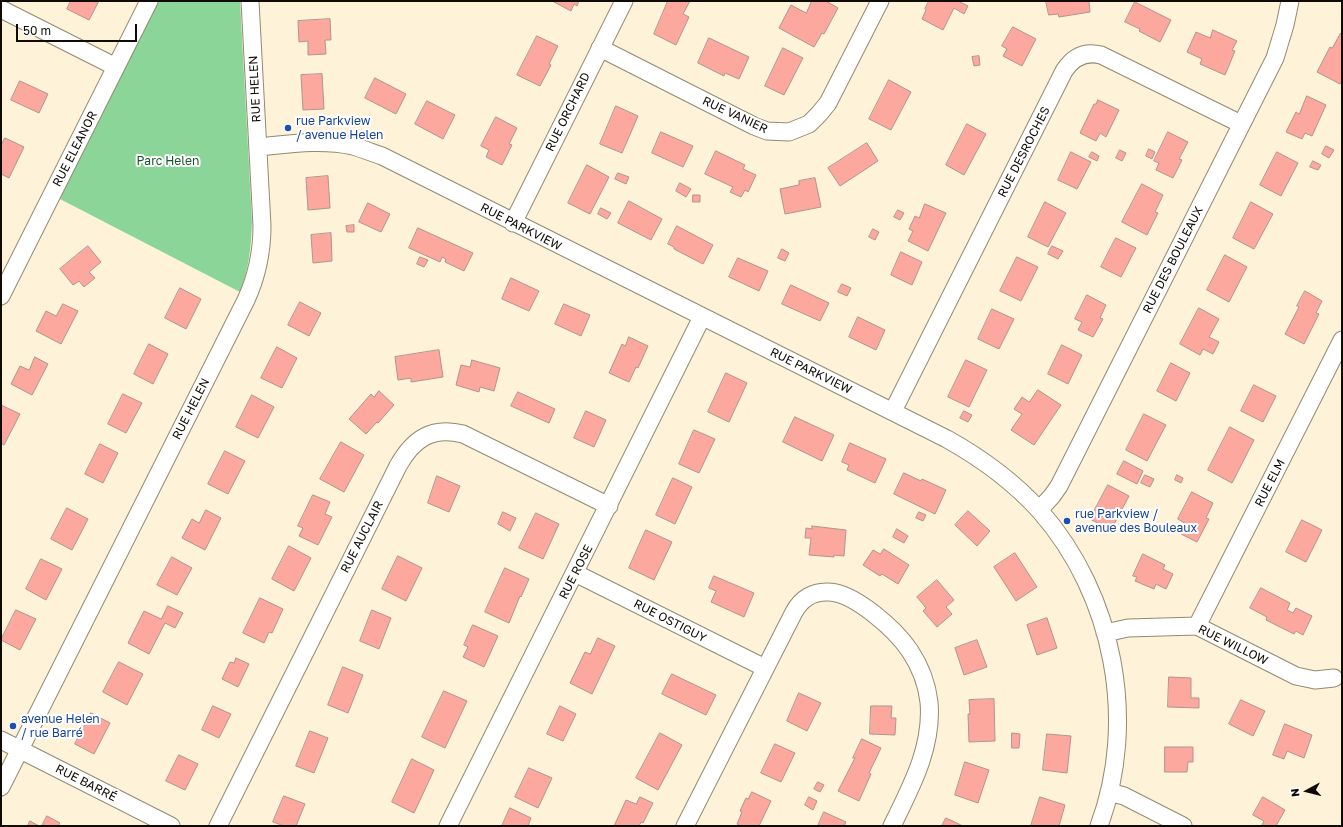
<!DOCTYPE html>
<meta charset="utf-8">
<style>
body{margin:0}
#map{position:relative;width:1343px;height:827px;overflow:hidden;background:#fef2d8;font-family:"Golos Text",sans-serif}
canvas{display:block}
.frame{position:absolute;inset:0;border:2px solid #0f0b04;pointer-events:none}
.north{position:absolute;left:1287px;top:771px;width:40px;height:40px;-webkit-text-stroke:3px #fff;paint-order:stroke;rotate:263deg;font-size:11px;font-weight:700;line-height:16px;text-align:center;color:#0f0b04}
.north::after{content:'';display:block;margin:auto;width:14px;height:18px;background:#0f0b04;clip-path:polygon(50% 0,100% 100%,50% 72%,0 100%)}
.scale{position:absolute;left:16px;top:24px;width:121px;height:18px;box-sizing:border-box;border:2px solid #0f0b04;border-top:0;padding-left:5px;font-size:12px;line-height:14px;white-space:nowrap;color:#0f0b04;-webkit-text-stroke:3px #fff;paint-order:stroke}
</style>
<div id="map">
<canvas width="1343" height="827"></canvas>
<div class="frame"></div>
<div class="north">N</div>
<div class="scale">50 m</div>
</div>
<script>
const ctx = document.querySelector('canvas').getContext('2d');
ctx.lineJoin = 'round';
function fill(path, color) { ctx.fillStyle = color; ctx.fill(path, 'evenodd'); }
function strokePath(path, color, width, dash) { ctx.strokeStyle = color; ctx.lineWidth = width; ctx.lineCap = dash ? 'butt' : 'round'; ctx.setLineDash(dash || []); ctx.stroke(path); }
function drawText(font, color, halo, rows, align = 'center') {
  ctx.font = font + ' "Golos Text",sans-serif'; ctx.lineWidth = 4; ctx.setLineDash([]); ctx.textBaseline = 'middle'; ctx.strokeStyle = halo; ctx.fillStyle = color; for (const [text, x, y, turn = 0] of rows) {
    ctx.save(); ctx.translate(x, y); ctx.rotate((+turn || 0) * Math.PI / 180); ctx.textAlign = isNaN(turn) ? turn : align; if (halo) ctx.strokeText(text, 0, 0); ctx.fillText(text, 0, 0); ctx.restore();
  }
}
const green = new Path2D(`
 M157,1h83l12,221c-1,26 -3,45 -12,70l-182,-94z`);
const building = new Path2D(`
 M71,1h28l-10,19 -22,-11z
 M554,1h25l-2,5 -3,-2 -3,7 -17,-9z
 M668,1h22l-7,13 6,3 -13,28 -22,-11z
 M812,1h14l12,7 -14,26 -2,-1 -8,14 -35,-19 12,-23 15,8z
 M929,1h29l10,5 -4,8 -10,-6 -11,22 -21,-11 4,-9 -1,-1z
 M1046,1h43l1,11 -31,5 -1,-3 -9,1z
 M1135,2l36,18 -11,22 -21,-11 1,-2 -15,-7z
 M330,19l1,21h-6l1,14 -18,1v-14l-9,1 -1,-21z
 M1013,27l23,12 -14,27 -19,-10 4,-7 -5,-3z
 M1213,30l24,11 -5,9 3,1 -10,24 -25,-11 2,-5 -15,-7 9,-20 14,6z
 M1341,33h1v48l-2,3 -23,-12 13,-25 2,1z
 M537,36l21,10 -9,18 2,1 -11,21 -23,-11z
 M709,38l40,19 -10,22 -14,-6 -1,3 -26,-13z
 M783,48l20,10 -19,37 -19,-9z
 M979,56l1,9 -6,1 -2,-9z
 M322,74l2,35 -21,1 -2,-35z
 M375,78l31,16 -10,20 -31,-16z
 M889,80l22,12 -20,38 -22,-11z
 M20,81l28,13 -9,19 -28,-13z
 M1307,96l19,9 -14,31 -7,-3 -3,6 -16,-7 10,-20 3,2z
 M1098,100l21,10 -13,27 -6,-4 -4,8 -16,-8 14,-29h2z
 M427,101l28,14 -12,24 -28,-15z
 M616,106l22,10 -16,37 -22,-9z
 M496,117l21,11 -8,16 3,1 -10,20 -16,-8 3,-7 -8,-4z
 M967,124l19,10 -22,41 -18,-10z
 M661,132l32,14 -10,21 -31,-14z
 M1168,132l20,10 -9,17 3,1 -9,18 -17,-8 3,-7 -5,-2z
 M5,138l19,9 -15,31 -8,-4v-28z
 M867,143l11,18 -38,25 -12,-18z
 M1326,146l8,4 -5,8 -7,-4z
 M1149,149l6,3 -3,7 -6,-3z
 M1120,150l6,3 -4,8 -6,-3z
 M716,151l29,14 -2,4 13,6 -8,17 -3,-2 -4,7 -11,-5 3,-5 -28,-13z
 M1071,152l20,10 -14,27 -19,-9z
 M1092,152l7,4 -2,5 -8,-4z
 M1277,152l21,11 -17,33 -21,-11z
 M1313,161l8,4 -3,5 -8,-3z
 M587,165l22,12 -19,37 -22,-11z
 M618,173l11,4 -3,7 -11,-5z
 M328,176l2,32 -22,2 -2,-32z
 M815,178l6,29 -36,7 -5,-25 19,-4v-4z
 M680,183l11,6 -5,8 -10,-6z
 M1142,184l21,11 -8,17 3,1 -11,22 -25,-13z
 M693,195h7v7h-7z
 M629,201l33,18 -11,21 -33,-17z
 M1045,202l21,11 -18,34 -20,-10z
 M1251,202l22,12 -19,35 -21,-11z
 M368,203l22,11 -9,18 -22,-10z
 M925,204l21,9 -18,38 -20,-10 5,-10 -4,-2 6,-13 4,2z
 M601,208l10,5 -4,6 -9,-5z
 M898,210l6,3 -4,7 -6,-3z
 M354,225v7h-7l-1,-6z
 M677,226l36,19 -10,19 -29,-15v-2l-6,-3z
 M418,228l55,25 -9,18 -19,-9 1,-3 -4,-2 -2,5 -31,-14z
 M873,229l6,3 -4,8 -6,-3z
 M331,233l1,28 -19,2 -2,-28z
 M1116,238l20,10 -15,29 -20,-10z
 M88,246l13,16 -12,10 6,6 -11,9 -5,-6 -6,4 -13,-16z
 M1052,246l11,5 -5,8 -10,-5z
 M782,249l7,4 -4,8 -7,-3z
 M901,252l21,10 -10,23 -21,-10z
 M1225,255l22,12 -18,35 -22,-12z
 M420,257l8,3 -4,7 -7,-3z
 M1017,257l21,10 -17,34 -21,-10z
 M738,258l30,13 -9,20 -30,-14z
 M511,278l28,13 -10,20 -27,-12z
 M842,284l9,4 -4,8 -9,-4z
 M791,285l38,18 -9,18 -38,-17z
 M180,288l21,11 -15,30 -21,-11z
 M1305,291l17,10 -6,12 3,1 -15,30 -19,-10 14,-27 -2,-1z
 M1087,295l19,10 -6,13 3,1 -10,18 -15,-7 4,-8 -7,-3z
 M300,302l21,11 -12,23 -21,-11z
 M63,304l15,7 -17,33 -25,-13 10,-20 10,5z
 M564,304l26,11 -9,21 -26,-12z
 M1199,308l20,11 -10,18 10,5 -6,12 -10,-5 -3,6 -20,-11z
 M992,309l22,10 -15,30 -21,-10z
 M858,317l27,13 -9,20 -27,-13z
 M629,337l19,9 -10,22 -2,-1 -7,15 -20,-9 13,-29 3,2z
 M149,344l19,10 -15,30 -19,-10z
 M1062,345l20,10 -14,29 -20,-10z
 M277,347l20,11 -15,30 -21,-10z
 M439,350l4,27 -32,5v-4l-13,2 -3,-23z
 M35,357l13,7 -16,31 -21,-11 9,-18 9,4z
 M472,360l28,8 -6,23 -14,-4 -1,5 -23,-7 5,-20 9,2z
 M966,360l21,10 -18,37 -21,-10z
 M1171,363l19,10 -14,28 -19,-10z
 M726,373l21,10 -18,39 -21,-10z
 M1254,385l22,11 -13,26 -22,-11z
 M1038,390l23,15 -27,40 -23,-15 11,-16 -8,-5 8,-12 7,5z
 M379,391l15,14 -16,18 -1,-1 -11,12 -17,-15 22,-25 3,3z
 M518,392l37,17 -6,14 -38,-17z
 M123,394l19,9 -16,30 -18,-9z
 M252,395l22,12 -16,31 -22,-11z
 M1,405l19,9 -16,31 -3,-2z
 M586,411l20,9 -12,27 -20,-9z
 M964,411l8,4 -4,7 -8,-4z
 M1144,414l22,11 -19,36 -21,-11z
 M795,417l39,18 -12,26 -39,-19z
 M1230,427l24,13 -22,43 -24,-13z
 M694,430l21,9 -16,34 -20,-9z
 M341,442l23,13 -20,37 -24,-13z
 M850,443l36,16 -11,24 -28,-13 2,-5 -7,-3z
 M100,444l18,9 -15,30 -18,-9z
 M225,451l20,10 -17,33 -20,-10z
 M1124,461l19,10 -6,13 -20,-10z
 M904,473l17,8 1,-2 24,11 -11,24 -41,-20z
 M1145,475l9,4 -4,8 -9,-4z
 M1177,475l6,3 -2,5 -6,-3z
 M437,476l23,10 -11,26 -21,-9z
 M673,478l19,9 -17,37 -19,-9z
 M1108,485l21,11 -18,34 -21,-11z
 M1192,492l21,11 -7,15 3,1 -12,23 -16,-8 5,-10 -8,-5z
 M313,495l17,7 -5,12 7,3 -14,28 -19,-9 4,-8 -5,-2z
 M67,508l21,11 -16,31 -21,-11z
 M206,510l15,8 -16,32 -23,-12 10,-19 7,4z
 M968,511l22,20 -13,15 -22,-21z
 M503,512l13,6 -6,13 -12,-7z
 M919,512l7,3 -3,6 -7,-3z
 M536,513l23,11 -16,35 -24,-11z
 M1302,520l20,10 -16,32 -20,-10z
 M812,526l34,4 -2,26 -10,-1v2l-25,-2 2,-17h-6l1,-10 6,1z
 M897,529l11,7 -4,7 -11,-6z
 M646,530l26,12 -18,38 -25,-12z
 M289,546l22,12 -17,33 -22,-12z
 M884,549l25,16 -11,19 -16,-10 -2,2 -17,-11 10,-15 7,4z
 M1015,553l22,34 -21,14 -22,-34z
 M1143,554l22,11 -2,4 10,5 -7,15 -10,-5 -2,5 -19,-8 2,-4 -4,-1z
 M398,556l24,12 -16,33 -24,-12z
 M172,557l20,11 -15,27 -20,-10z
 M41,559l21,10 -16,31 -20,-11z
 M505,568l24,11 -8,18 -1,-1 -11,27 -24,-11z
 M714,576l40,17 -10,24 -33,-15 5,-11 -7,-3z
 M937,580l17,20 -8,7 6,7 -15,13 -14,-16 3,-3 -9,-11z
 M1261,588l29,15 -3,7 6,3 3,-5 16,8 -9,19 -7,-4 -2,3 -28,-14 1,-3 -17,-9z
 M260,598l23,11 -11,24 -3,-1 -5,11 -21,-10z
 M168,606l15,7 -8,15 -10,-5 -16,31 -21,-11 16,-32 17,8z
 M16,610l20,9 -16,31 -19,-10z
 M372,610l19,8 -12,31 -19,-8z
 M1047,618l10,30 -20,7 -10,-30z
 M473,625l25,11 -14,31 -21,-10 5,-10 -4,-2z
 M598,638l17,8 -23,48 -22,-11 15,-31 5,2z
 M977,640l10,27 -23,8 -9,-27z
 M236,658l13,6 -11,23 -16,-8 8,-17 4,1z
 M119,662l24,12 -16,31 -24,-13z
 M343,667l20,8 -15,38 -20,-8z
 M672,674l44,21 -10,20 -44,-21z
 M1169,677l22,1v20h8v10l-31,-1z
 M444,691l23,10 -22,47 -23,-11z
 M799,693l22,10 -14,28 -20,-10z
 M994,699l1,42 -26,1 -1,-28h2l-1,-14z
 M1241,700l24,11 -12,25 -24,-12z
 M213,706l18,8 -12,24 -17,-8z
 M560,706l16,8 -13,27 -16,-7z
 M871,706h21l-1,12h5l-1,17 -25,-1z
 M91,713l19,10 -16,31 -19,-10z
 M1285,724l27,11 -8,23 -17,-7 -3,8 -11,-4z
 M310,731l18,7 -14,35 -18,-7z
 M660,733l22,12 -24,45 -22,-12z
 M1012,733l8,1 -1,14h-7z
 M1047,734l24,2 -4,37 -24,-3z
 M862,739l19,9 -12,25 2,1 -12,27 -21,-10 17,-33h-2z
 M775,744l20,9 -14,29 -20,-9z
 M1165,747h28v15h-5l-1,10h-22z
 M179,755l19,9 -13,26 -19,-9z
 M412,759l22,11 -20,43 -22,-11z
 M965,762l24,8 -11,33 -23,-8z
 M529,768l23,10 -14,30 -23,-11z
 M818,782l6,3 -4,7 -6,-3z
 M752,792l19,9 -12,25h-18l-4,-2 5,-12 -2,-1 6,-13 2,1z
 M284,796l21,8 -9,22h-12l-11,-4z
 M640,797l13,6 -10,20 -2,-1 -2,4h-25l12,-26 10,4z
 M809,797l8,4 -4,9 -8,-5z
 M1040,797l25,8 -6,21h-28z
 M1263,797l22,13 -9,16h-12l-2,-1 2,-4 -11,-6z
 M510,808l21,10 -3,8h-26z
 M824,812l22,10 -2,4h-26z
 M47,816l13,7 -2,3h-16z
 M946,818l17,8h-21z
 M30,821l9,5h-11z`);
const street = new Path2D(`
 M1,9l115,58
 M600,48l154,78 13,5 22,1 20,-8 10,-10 9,-11 52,-102
 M258,147c31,-3 64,-8 95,-1 10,3 20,7 29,10l565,283c34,19 66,42 93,72 74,84 98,210 59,315
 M513,223l111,-222
 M1,296l148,-295
 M893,411l171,-340c9,-14 21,-20 37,-16l140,69
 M1039,510l13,-14 7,-10 216,-428 10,-33 5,-24
 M575,573l190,95
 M1197,626l145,-286
 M1105,633l23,-5 69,-2 99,50 19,4 19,-2
 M1,740l170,86
 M1,787l245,-487c11,-24 16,-47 16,-74l-12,-225
 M1109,792l15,4 59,30
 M218,826l180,-360c15,-27 34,-40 65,-32l146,72
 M448,826l254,-509
 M685,826l109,-214c7,-13 19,-21 35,-20 26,1 67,38 81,59 10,15 17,34 19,51 4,45 -18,85 -37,124`);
const markers = [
 [288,128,4,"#1a4fb4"],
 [1067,521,4,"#1a4fb4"],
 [13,726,4,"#1a4fb4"]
];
const streetNames = [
 ["RUE HELEN",255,89,-93],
 ["RUE ORCHARD",568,112,-64],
 ["RUE VANIER",735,115,25],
 ["RUE ELEANOR",75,149,-63],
 ["RUE DESROCHES",1024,152,-63],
 ["RUE PARKVIEW",521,227,27],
 ["RUE DES BOULEAUX",1173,260,-63],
 ["RUE PARKVIEW",811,371,26],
 ["RUE HELEN",191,409,-63],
 ["RUE ELM",1270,483,-63],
 ["RUE AUCLAIR",362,537,-63],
 ["RUE ROSE",576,572,-63],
 ["RUE OSTIGUY",670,621,27],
 ["RUE WILLOW",1233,645,26],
 ["RUE BARRÉ",86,783,27]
];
const transitNames = [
 ["rue Parkview",296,121],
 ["/ avenue Helen",296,135],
 ["rue Parkview /",1075,514],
 ["avenue des Bouleaux",1075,528],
 ["avenue Helen",21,719],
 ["/ rue Barré",21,733]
];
const parkNames = [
 ["Parc Helen",168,161]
];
fill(green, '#8bd599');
fill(building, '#fca89e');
strokePath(building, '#b2938f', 1);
strokePath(street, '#948971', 19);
strokePath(street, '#fff', 17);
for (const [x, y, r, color] of markers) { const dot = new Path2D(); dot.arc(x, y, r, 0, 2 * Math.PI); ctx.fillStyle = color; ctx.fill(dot); strokePath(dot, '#fff', 1.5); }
drawText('12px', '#0f0b04', '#fff', streetNames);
drawText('12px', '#164399', '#fff', transitNames, 'left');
drawText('12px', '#165328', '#fff', parkNames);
</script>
